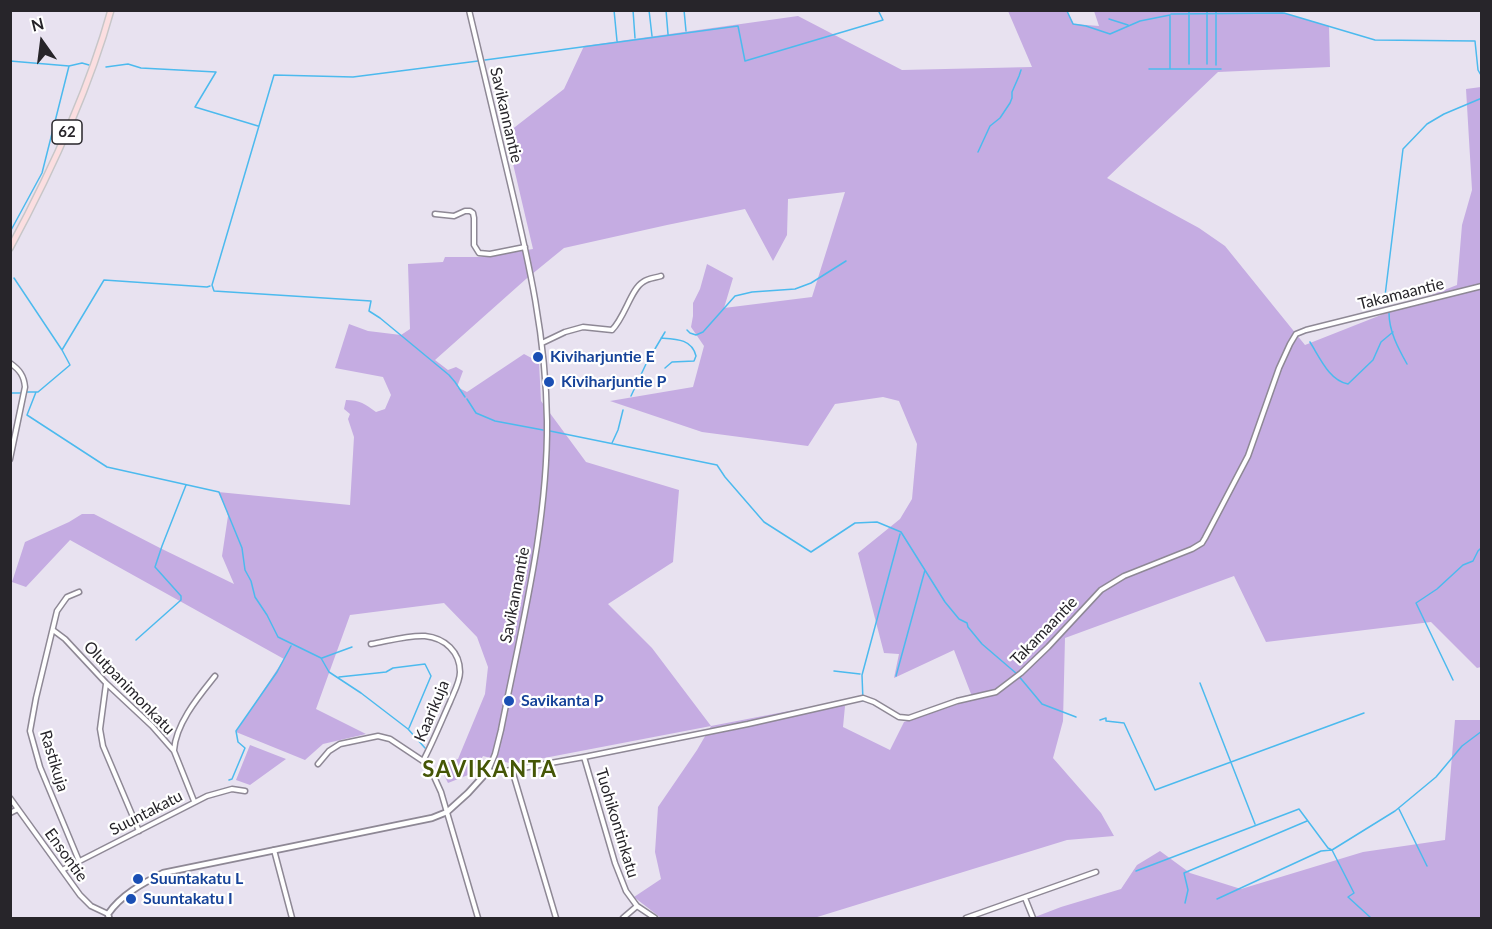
<!DOCTYPE html>
<style>
body{margin:0}
#map{position:relative;width:1492px;height:929px;overflow:hidden;background:#e8e2f0;font-family:Lato,sans-serif}
canvas{display:block}
.frame{position:absolute;inset:0;border:12px solid #27252a;pointer-events:none}
.north{position:absolute;left:12px;top:12px;width:60px;height:60px;-webkit-text-stroke:4px #fff;paint-order:stroke;rotate:346deg;font-size:16px;font-weight:700;line-height:24px;text-align:center;color:#27252a}
.north::after{content:'';display:block;margin:auto;width:21px;height:27px;background:#27252a;clip-path:polygon(50% 0,100% 100%,50% 72%,0 100%)}
</style>
<div id="map">
<canvas width="1492" height="929"></canvas>
<div class="frame"></div>
<div class="north">N</div>
</div>
<script>
const ctx = document.querySelector('canvas').getContext('2d');
ctx.lineJoin = 'round';
function fill(path, color) { ctx.fillStyle = color; ctx.fill(path, 'evenodd'); }
function strokePath(path, color, width, dash) { ctx.strokeStyle = color; ctx.lineWidth = width; ctx.lineCap = dash ? 'butt' : 'round'; ctx.setLineDash(dash || []); ctx.stroke(path); }
function drawText(font, color, halo, rows, align = 'center') {
  ctx.font = font + ' Lato,sans-serif'; ctx.lineWidth = 4.5; ctx.setLineDash([]); ctx.textBaseline = 'middle'; ctx.strokeStyle = halo; ctx.fillStyle = color; for (const [text, x, y, turn = 0] of rows) {
    ctx.save(); ctx.translate(x, y); ctx.rotate((+turn || 0) * Math.PI / 180); ctx.textAlign = isNaN(turn) ? turn : align; if (halo) ctx.strokeText(text, 0, 0); ctx.fillText(text, 0, 0); ctx.restore();
  }
}
const green = new Path2D(`
 M1008,11h38l2,1 19,-1 7,13 25,2 -5,-15h188l1,2 46,13 1,41 -112,5 -111,106 92,50 26,18 80,99 152,-60 5,-60 10,-35 -6,-101 15,-2v580l-4,1 -46,-46 -165,20 -32,-66 -169,62 -2,83 -10,37 48,55 13,23 -47,4 -253,78h-153l-27,-21 27,-18 -6,-27 3,-45 39,-57 14,-24 -198,38 -30,-8 -10,17 -25,10 -9,-18 19,-6 27,-65 3,-27 -11,-30 -33,-34 -94,12 -34,94 50,25 -43,10 -18,16 -69,-28 48,-73 -214,-119 -44,47 -14,-5 13,-40 44,-20 13,-8h12l66,34 74,36 -12,-28 6,-40 -2,-8 -8,-16 132,13 4,-68 -6,-18 2,-5 -6,-5 2,-9c14,0 19,4 30,12l9,-3 6,-14 -8,-18 -48,-9 14,-44 19,7 33,4 9,-6 -2,-65 35,-2 2,-5h39l49,-8 -27,-115 58,-45 20,-43 214,-30 104,54 130,-3zM845,192l-33,105 -88,11 9,-30 -26,-14 -7,25 -7,14v13l-2,11 13,19 -11,41 -83,14 92,31 106,14 27,-42 48,-7 16,4 18,43 -5,55 -12,20 -42,34 26,100 15,1 -5,24 60,-28 19,49 -69,23 -14,28 -47,-23 2,-21h-30l-104,20 -59,-78 -44,-44 65,-42 6,-72 -93,-28 -45,-61 -2,-39 -15,-8 -57,38 -10,-5 6,-16 -7,-4 -8,3 -13,-10 91,-81 38,-31 103,-23 78,-16 28,52 14,-26 1,-36z
 M1455,720h26v198h-445l-1,-1 26,-10 60,-18 16,-24 23,-14 30,22 51,16 122,-37 82,-12z
 M250,745l36,14 -36,26 -14,-5z`);
const stream = new Path2D(`
 M614,10l3,31
 M633,10l2,28
 M649,10l3,26
 M666,10l2,24
 M684,10l2,21
 M1189,10v54
 M1207,10v54
 M1216,10v55
 M1067,11l6,13 13,2 24,8 30,-13 30,-6
 M1171,14l113,-1 91,27 100,1 3,29 4,7
 M1109,19l19,6
 M485,60l253,-34 7,35 138,-41 -5,-10
 M10,61l59,5 13,-3 7,2
 M106,67l22,-3 13,4 75,4 -21,35 63,19
 M1149,69h72
 M1170,69v-53
 M978,152l12,-26 10,-8 10,-15 2,-5v-6l7,-16 2,-6
 M10,232l32,-59 27,-107
 M14,278l48,72 8,15 -32,27h-12
 M1384,304l19,-155 24,-25 17,-10 38,-16
 M1389,313c0,18 9,35 18,51
 M687,330l3,3 6,2 7,-3 32,-36 17,-4 43,-3 16,-6 35,-22
 M661,338c15,1 31,1 35,18l-2,5 -22,1 -7,6
 M1310,342c10,16 19,38 38,42l25,-24 8,-18 12,-10
 M62,350l42,-70 103,7 3,-1
 M36,392l-9,23 80,52 112,25 23,56 3,22 6,11 4,16 12,18 11,22 43,21 8,14 32,21 47,36 17,19
 M10,393h12
 M631,396l15,-32 19,-32
 M465,397l-10,-15 -6,-7 -69,-57 -11,-7 2,-10 -157,-10 -2,-6 62,-210 79,2 125,-16
 M467,399l9,14 19,8 48,9
 M550,431l167,34 8,12 39,45 47,30 44,-29 22,-1 24,10 44,70 14,17 8,4 1,4 14,17 35,30 25,30 34,13
 M612,443l6,-13 5,-20
 M136,640l45,-40v-4l-26,-29 7,-21 24,-61
 M322,658l30,-11
 M834,671l26,3
 M896,676l29,-106
 M339,677l38,-4 9,-1 7,-4 32,-4 6,12 -22,52
 M1453,680l-37,-77 21,-14 26,-24 10,-4 5,-10 4,-4
 M1200,683l55,141
 M863,701l-1,-26 38,-141
 M1100,720l6,-2v3l18,2 31,67 209,-77
 M229,780l3,-1 13,-31 -7,-6 -2,-11 41,-59 14,-26
 M1399,809l28,57
 M1136,871l163,-62 29,39 4,2 22,43 -6,4 23,21
 M1217,899l104,-48 11,-1 63,-39 41,-34 26,-31 20,-15
 M1185,903l3,-13 -4,-17 123,-52`);
const minor = new Path2D(`
 M469,10c14,58 27,116 41,173 19,80 36,154 37,238 1,104 -26,207 -46,309l-6,24 -7,17 6,1 18,-2 72,-13 164,-33 115,-26 11,4 25,15 10,1 48,-17 39,-9 25,-19 27,-26 53,-57 23,-14 68,-27 10,-6 3,-5 43,-82 31,-88 11,-24 6,-10 10,-4 176,-44
 M435,214l19,2 11,-5h5l3,2 1,5v27l5,8 11,1 35,-7
 M542,343l23,-11 18,-5 29,3c13,-13 19,-41 31,-48 5,-4 12,-4 18,-6
 M10,363c10,7 14,13 15,24l-15,72
 M79,592l-12,5 -10,14 -21,87 -6,33 10,36 39,94
 M53,630l12,9 41,44 46,43 22,25 20,50
 M371,644c17,-3 37,-9 54,-8 20,2 35,16 35,36 0,10 -7,22 -10,30 -9,20 -17,40 -27,59
 M106,684l-6,45 3,17 36,85
 M174,750c2,-27 25,-54 41,-74
 M584,757l31,106 11,28 11,15 18,12
 M318,764l11,-13 11,-7 38,-8 12,3 33,22 8,9 10,22 37,126
 M512,770l44,148
 M10,798l70,97 11,11 17,8
 M10,813l8,-4
 M274,850l18,68
 M62,870l145,-74 25,-7 13,2
 M1025,898l8,20
 M623,918l14,-12
 M966,918l130,-46`);
const tertiary = new Path2D(`
 M109,918l-1,-4c13,-19 35,-31 55,-41l269,-55 15,-6 21,-19 20,-22`);
const primary = new Path2D(`
 M10,248c41,-76 78,-155 101,-238`);
const markers = [
 [538,357,6,"#1a4fb4"],
 [549,382,6,"#1a4fb4"],
 [509,701,6,"#1a4fb4"],
 [138,879,6,"#1a4fb4"],
 [131,899,6,"#1a4fb4"]
];
const shields = [
 [67,132,30]
];
const shieldNames = [
 ["62",67,132]
];
const streetNames = [
 ["Savikannantie",506,115,77],
 ["Takamaantie",1401,294,-14],
 ["Savikannantie",515,595,-79],
 ["Takamaantie",1044,631,-46],
 ["Olutpanimonkatu",129,688,46],
 ["Kaarikuja",432,711,-67],
 ["Rastikuja",54,761,73],
 ["Suuntakatu",146,813,-27],
 ["Tuohikontinkatu",617,823,73],
 ["Ensontie",66,855,54]
];
const transitNames = [
 ["Kiviharjuntie E",550,357],
 ["Kiviharjuntie P",561,382],
 ["Savikanta P",521,701],
 ["Suuntakatu L",150,879],
 ["Suuntakatu I",143,899]
];
const districtNames = [
 ["SAVIKANTA",490,770]
];
fill(green, '#c5ace2');
strokePath(stream, '#4cbaee', 1.5);
strokePath(minor, '#8e8895', 7);
strokePath(tertiary, '#8e8895', 8);
strokePath(primary, '#c7c6c8', 8);
strokePath(minor, '#fff', 4);
strokePath(tertiary, '#fff', 4.5);
strokePath(primary, '#fbdee0', 5);
for (const [x, y, r, color] of markers) { const dot = new Path2D(); dot.arc(x, y, r, 0, 2 * Math.PI); ctx.fillStyle = color; ctx.fill(dot); strokePath(dot, '#fff', 2); }
for (const [x, y, w] of shields) { const box = new Path2D(); box.roundRect(x - w / 2, y - 12, w, 24, 4.5); ctx.fillStyle = '#fff'; ctx.fill(box); strokePath(box, '#27252a', 1.5); }
drawText('bold 15px', '#27252a', null, shieldNames);
drawText('16px', '#27252a', '#fff', streetNames);
drawText('bold 16px', '#164399', '#fff', transitNames, 'left');
ctx.letterSpacing = '1.5px';
drawText('bold 22px', '#455606', '#fff', districtNames);
ctx.letterSpacing = '0px';
</script>
